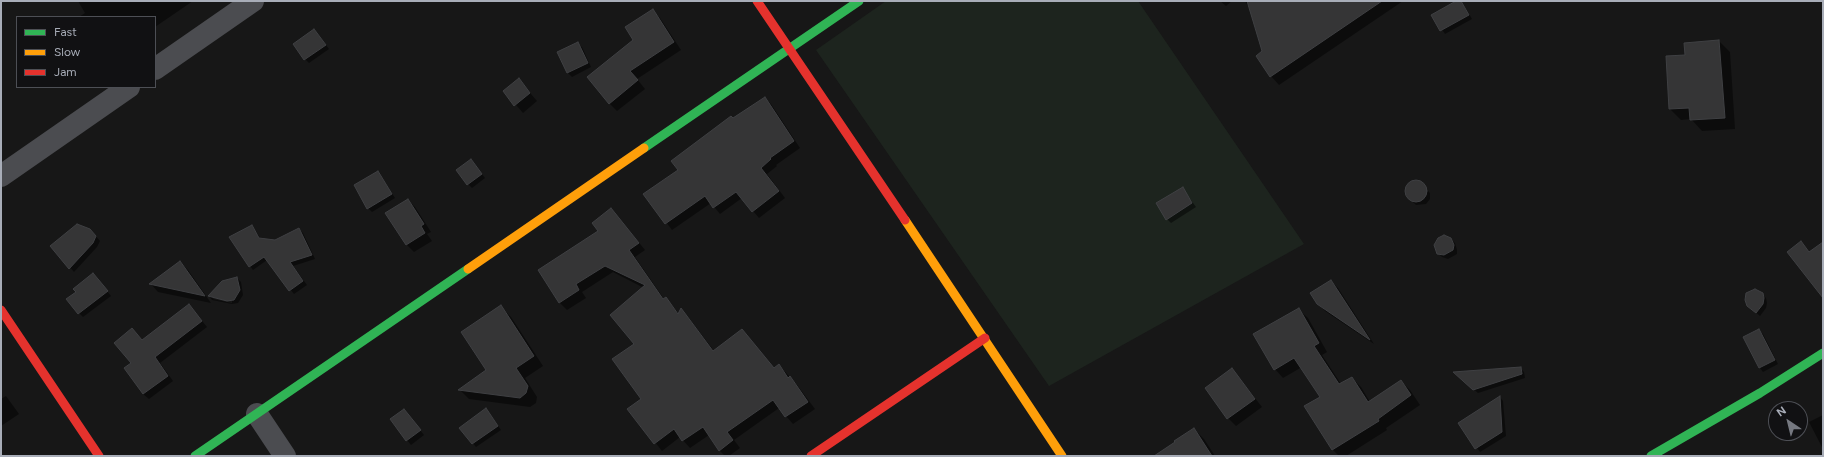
<!DOCTYPE html>
<html>
<head>
<meta charset="utf-8">
<style>
  body { margin:0 }
  #map { position:relative; width:1824px; height:457px; overflow:hidden; background:#171717; font-family:Figtree,sans-serif }
  canvas { display:block }
  .frame { position:absolute; inset:0; border:2px solid #a8adb8; pointer-events:none }
  .legend { position:absolute; left:16px; top:16px; width:140px; height:72px; box-sizing:border-box; background:#111113; border:1px solid #4d4f55; margin:0; padding:5px 7px; list-style:none; font-size:12px; color:#a8adb8 }
  .legend li { display:flex; align-items:center; gap:8px; height:20px }
  .legend b { width:20px; border:1px solid #4d4f55 }
  .north { position:absolute; left:1768px; top:401px; width:40px; height:40px; box-sizing:border-box; background:#111113; border:1px solid #4d4f55; border-radius:50%; rotate:325deg; font-size:11px; font-weight:700; line-height:16px; text-align:center; color:#a8adb8 }
  .north::after { content:''; display:block; margin:auto; width:14px; height:18px; background:#757880; clip-path:polygon(50% 0,100% 100%,50% 72%,0 100%) }
</style>
</head>
<body>
<div id="map">
<canvas width="1824" height="457"></canvas>
<div class="frame"></div>
<ul class="legend">
<li><b style="height:5px;background:#30b455"></b>Fast</li>
<li><b style="height:5px;background:#ff9f0a"></b>Slow</li>
<li><b style="height:5px;background:#e5322d"></b>Jam</li>
</ul>
<div class="north">N</div>
</div>
<script>
const context = document.querySelector('canvas').getContext('2d');
context.lineJoin = 'round';
function fill(path, color) {
  context.fillStyle = color;
  context.fill(path, 'evenodd');
}
function toPath(rows) {
  const path = new Path2D();
  for (const r of rows) {
    if (r.length === 3) {
      path.moveTo(r[0] + r[2], r[1]);
      path.arc(r[0], r[1], r[2], 0, 2 * Math.PI);
      continue;
    }
    path.moveTo(r[0], r[1]);
    for (let i = 2; i < r.length; i += 2) path.lineTo(r[i], r[i + 1]);
  }
  return path;
}
function strokePath(path, color, width, dash) {
  context.strokeStyle = color;
  context.lineWidth = width;
  context.lineCap = dash ? 'butt' : 'round';
  context.setLineDash(dash || []);
  context.stroke(path);
}
const green = toPath([
  [886,1,1138,1,1304,244,1049,386,816,50]
]);
const shadow = toPath([
  [78,1,193,1,155,27,155,17,79,17,85,13],
  [1220,1,1232,1,1226,6],
  [1245,1,1403,1,1279,85,1271,76,1250,9],
  [1459,1,1463,4,1472,19,1445,34,1433,16],
  [652,10,660,18,681,50,637,79,645,89,617,111,609,103,635,40],
  [318,34,329,49,309,63,305,59],
  [1719,41,1730,52,1735,129,1702,131,1691,119,1681,120,1670,109,1686,56],
  [578,44,582,47,591,67,572,77,568,73,558,53],
  [519,80,537,101,523,113,504,91],
  [765,98,771,104,800,148,776,165,777,166,767,174,785,198,759,218,742,198,720,214,711,203,672,230,645,194,679,170,733,119],
  [471,160,485,178,472,188,468,184],
  [378,172,395,198,372,212,368,208],
  [1419,181,1430,193,1430,199,1426,204,1416,205,1407,196,1407,186,1412,182],
  [1182,188,1196,207,1171,223,1167,219],
  [408,200,415,207,431,232,427,234,432,241,414,252,406,244],
  [618,217,645,250,635,257,664,299,666,298,679,314,681,310,688,317,715,352,774,368,779,365,797,385,815,409,793,424,779,408,734,440,740,448,729,456,725,456,719,450,709,435,690,448,680,437,662,451,629,409,642,399,635,344,644,288,613,272,582,292,586,298,567,310,560,303,539,270,600,231],
  [252,226,261,239,275,241,299,229,303,233,315,259,293,266,307,285,294,294,267,260,253,270,250,266],
  [94,234,100,241,97,247,74,272,52,246],
  [1450,239,1455,243,1457,250,1457,254,1448,259,1442,257,1438,253],
  [180,262,188,270,211,303,158,292,151,284],
  [93,274,111,296,83,317,79,313,77,292],
  [237,278,241,282,243,295,238,303,232,304,212,300,209,296,222,282],
  [214,297,232,301,232,303,213,299],
  [1331,281,1338,288,1374,344,1325,311,1318,303],
  [1762,294,1766,298,1767,303,1766,308,1760,316,1752,309],
  [189,305,207,327,160,363,173,381,149,399,143,394,133,363,137,334,143,341],
  [501,307,511,317,543,366,525,378,537,397,536,403,530,407,469,399,460,390,487,370],
  [1299,310,1308,318,1327,352,1322,355,1341,384,1352,378,1361,387,1370,402,1401,381,1410,390,1420,405,1386,428,1387,430,1346,456,1339,456,1333,450,1306,406,1321,397,1302,367,1283,378,1275,369],
  [1759,331,1763,334,1778,364,1763,372,1760,368,1744,338],
  [1520,368,1524,372,1525,378,1478,393,1459,376],
  [1232,369,1262,407,1236,426,1228,418,1206,388],
  [6,396,19,414,1,426,1,399],
  [1500,397,1503,401,1506,436,1480,452,1460,424],
  [404,410,424,435,411,445,391,420],
  [489,413,501,430,476,447,461,428],
  [1823,415,1823,449,1809,422],
  [1194,429,1204,439,1215,456,1157,456]
]);
const building = toPath([
  [1247,1,1382,1,1270,77,1256,56,1262,51,1247,1],
  [1456,1,1461,1,1469,15,1440,31,1431,15,1456,1],
  [653,9,674,42,630,71,638,80,609,104,587,77,633,40,625,27,653,9],
  [314,29,326,45,304,60,293,44,314,29],
  [1719,40,1725,118,1690,120,1689,108,1669,109,1666,56,1685,55,1684,43,1719,40],
  [578,42,588,63,567,73,557,52,578,42],
  [519,78,530,93,514,106,503,91,519,78],
  [765,97,794,141,770,158,771,159,761,168,779,191,752,212,736,192,713,208,705,196,665,224,643,194,678,170,671,161,731,116,733,118,765,97],
  [471,159,482,174,467,185,456,170,471,159],
  [378,171,392,194,367,209,354,185,378,171],
  [1416,191,11],
  [1183,187,1192,203,1166,220,1156,203,1183,187],
  [408,199,424,224,421,226,425,233,406,245,385,213,408,199],
  [611,208,639,243,629,250,663,299,666,297,678,314,681,308,713,351,742,329,774,368,779,364,788,378,790,376,808,402,785,417,773,400,727,432,733,440,719,451,703,427,682,441,674,429,654,444,627,409,641,399,612,359,634,344,610,315,645,285,605,266,576,284,579,290,559,303,538,270,598,231,592,223,611,208],
  [77,224,90,229,96,236,93,243,69,269,50,246,77,224],
  [252,225,259,238,275,240,299,228,312,255,290,262,303,281,289,291,264,257,249,267,229,237,252,225],
  [1444,235,1451,238,1454,245,1453,250,1444,255,1437,254,1434,245,1438,238,1444,235],
  [1801,241,1809,252,1823,242,1823,298,1787,252,1801,241],
  [180,261,205,296,149,284,180,261],
  [93,273,108,291,78,314,66,299,76,292,73,289,93,273],
  [237,277,240,290,234,300,227,301,208,296,222,281,237,277],
  [1331,280,1370,340,1317,304,1310,293,1331,280],
  [1755,289,1763,293,1764,298,1763,304,1756,313,1747,306,1745,300,1746,293,1755,289],
  [189,304,202,321,155,357,168,376,143,394,124,368,131,363,114,343,132,328,142,340,189,304],
  [501,305,534,356,516,368,528,386,526,393,520,398,458,390,486,370,461,332,501,305],
  [1299,308,1319,343,1314,346,1339,384,1352,377,1368,402,1401,380,1411,395,1378,419,1379,421,1332,450,1304,406,1320,397,1294,358,1274,370,1253,334,1299,308],
  [1759,329,1775,360,1759,368,1743,337,1759,329],
  [1521,367,1522,374,1473,390,1453,372,1521,367],
  [1232,368,1255,399,1227,419,1205,388,1232,368],
  [1500,396,1502,432,1475,449,1458,423,1500,396],
  [486,408,498,426,472,444,459,428,486,408],
  [404,409,421,430,406,441,390,419,404,409],
  [1194,428,1212,456,1154,456,1175,442,1174,441,1194,428]
]);
const street = toPath([
  [155,69,253,1],
  [1,176,129,87],
  [257,414,285,456]
]);
const fast = toPath([
  [644,148,859,1],
  [195,456,468,269],
  [1651,456,1760,393,1823,353]
]);
const slow = toPath([
  [905,220,1062,456],
  [468,269,644,148]
]);
const jam = toPath([
  [757,1,905,220],
  [1,310,99,456],
  [811,456,985,338]
]);
fill(green, '#1d241e');
fill(shadow, '#0007');
fill(building, '#353536');
strokePath(building, '#3f4043', 1);
strokePath(street, '#4b4c50', 22);
strokePath(fast, '#30b455', 9);
strokePath(slow, '#ff9f0a', 9);
strokePath(jam, '#e5322d', 9);
</script>
</body>
</html>
